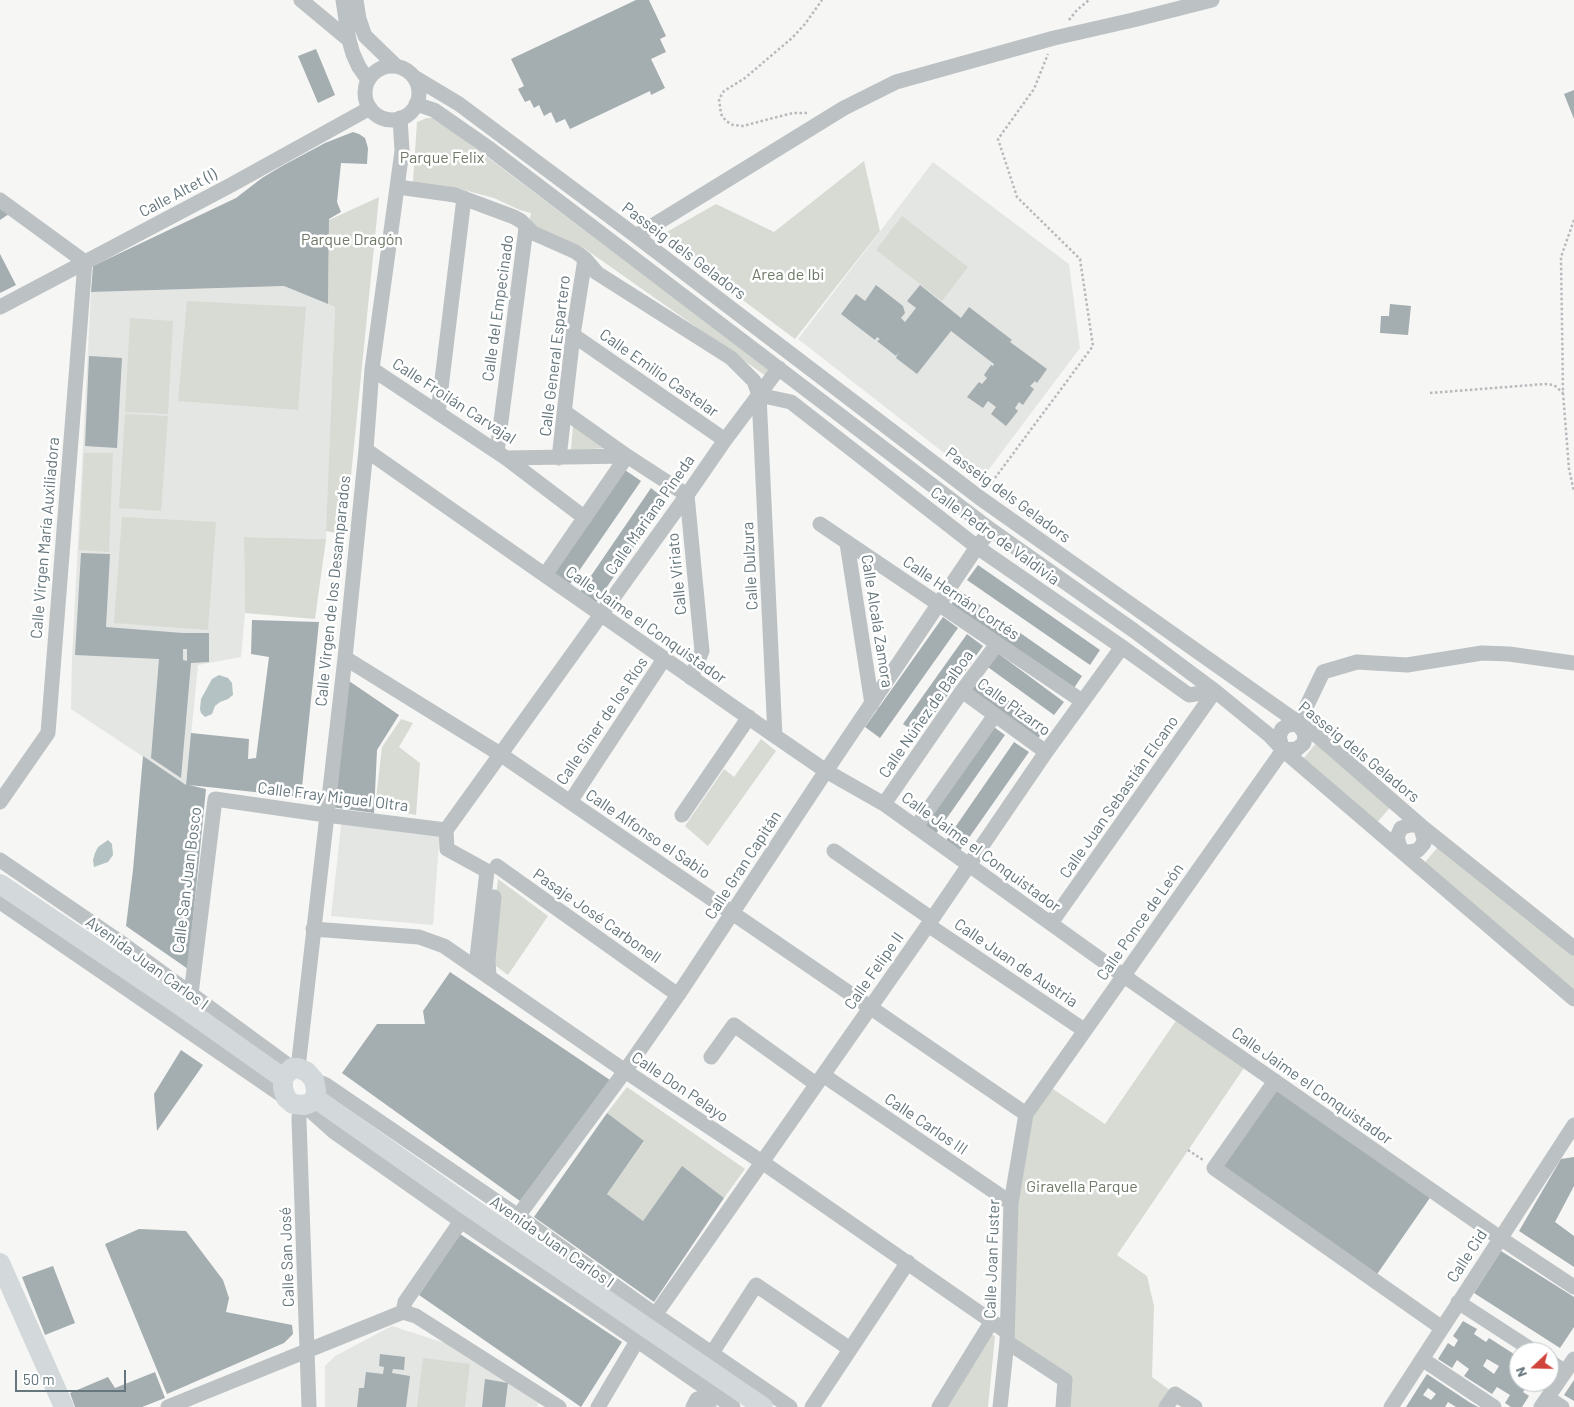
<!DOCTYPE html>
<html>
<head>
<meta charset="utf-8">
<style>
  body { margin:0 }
  #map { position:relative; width:1574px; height:1407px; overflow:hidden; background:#f6f6f4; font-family:Barlow,sans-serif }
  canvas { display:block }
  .north { position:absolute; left:1509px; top:1342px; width:50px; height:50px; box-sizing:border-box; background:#fff; border:1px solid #c1c8cb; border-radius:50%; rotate:249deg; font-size:14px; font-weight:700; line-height:20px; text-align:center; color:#65767c }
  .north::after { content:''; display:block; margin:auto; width:18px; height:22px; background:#d0433a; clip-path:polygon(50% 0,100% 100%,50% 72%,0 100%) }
  .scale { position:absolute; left:15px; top:1370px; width:111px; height:22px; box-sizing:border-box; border:2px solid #65767c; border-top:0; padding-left:6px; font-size:15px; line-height:18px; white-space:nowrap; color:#65767c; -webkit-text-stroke:4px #fff; paint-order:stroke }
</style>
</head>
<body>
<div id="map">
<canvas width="1574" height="1407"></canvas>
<div class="north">N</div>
<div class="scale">50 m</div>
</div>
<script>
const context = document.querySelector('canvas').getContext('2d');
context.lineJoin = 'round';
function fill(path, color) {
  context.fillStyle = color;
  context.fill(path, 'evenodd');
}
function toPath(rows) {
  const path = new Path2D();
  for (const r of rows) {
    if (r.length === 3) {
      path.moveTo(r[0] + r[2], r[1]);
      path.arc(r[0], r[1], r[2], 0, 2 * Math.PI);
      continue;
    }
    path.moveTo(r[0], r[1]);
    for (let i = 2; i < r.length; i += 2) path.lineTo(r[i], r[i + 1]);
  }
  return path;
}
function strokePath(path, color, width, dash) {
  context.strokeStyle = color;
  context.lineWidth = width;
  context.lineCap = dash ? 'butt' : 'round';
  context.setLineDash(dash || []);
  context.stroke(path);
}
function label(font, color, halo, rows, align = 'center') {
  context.font = font + ' Barlow,sans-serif';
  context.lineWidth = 5;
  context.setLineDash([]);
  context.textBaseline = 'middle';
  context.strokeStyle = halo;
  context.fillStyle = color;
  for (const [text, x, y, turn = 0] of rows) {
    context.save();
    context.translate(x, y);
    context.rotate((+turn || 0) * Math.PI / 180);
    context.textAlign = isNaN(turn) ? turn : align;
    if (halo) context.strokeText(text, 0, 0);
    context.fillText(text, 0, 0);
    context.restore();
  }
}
const built = toPath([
  [933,162,1069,264,1080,348,980,481,798,339],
  [284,286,335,307,326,539,244,537,245,613,241,657,198,665,186,785,71,709,72,658,91,292],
  [342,817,440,829,433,925,331,916],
  [392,1326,457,1347,539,1402,537,1407,325,1407,325,1366,335,1356]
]);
const green = toPath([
  [427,118,433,118,442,123,771,371,766,376,581,246,535,228,529,222,531,213,520,210,494,198,464,190,413,182,417,122],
  [864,161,880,231,795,339,658,237,716,204,774,232],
  [379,197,345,535,326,531,335,307,328,304,329,220],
  [902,216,968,267,942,301,876,250],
  [187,301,306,307,298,410,178,401],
  [130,318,173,321,168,414,125,412],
  [125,414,168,416,161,511,119,508],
  [573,425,609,448,571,450],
  [84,453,113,453,109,552,79,550],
  [122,517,216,522,208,630,114,623],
  [244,537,326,539,315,619,245,613],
  [401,719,413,723,399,747,420,763,416,815,375,808,382,747],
  [1320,738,1394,803,1374,826,1300,763],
  [761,739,776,751,708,846,685,826,724,769,734,777],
  [1442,842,1574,948,1574,999,1421,867],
  [498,879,548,916,508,975,488,960],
  [1180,1015,1248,1062,1117,1255,1147,1276,1154,1306,1152,1377,1175,1394,1166,1407,1063,1407,1065,1380,1007,1342,1011,1203,1026,1114,1047,1085,1105,1124],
  [627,1087,745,1169,724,1198,682,1167,643,1221,607,1194,644,1142,607,1113],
  [986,1332,995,1336,988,1407,939,1407],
  [423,1358,470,1364,465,1407,417,1407]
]);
const water = toPath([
  [219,675,228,678,232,683,233,695,228,699,220,702,215,706,212,714,205,717,201,713,200,709,201,699,212,679],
  [108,840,112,844,113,855,108,862,94,867,93,860,95,853,98,847]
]);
const building = toPath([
  [636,0,649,0,666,36,660,39,666,52,651,59,665,88,651,95,650,91,570,129,565,119,556,123,551,112,544,116,539,105,534,108,530,100,525,102,518,89,524,86,511,59],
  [316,49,335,95,318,103,298,56],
  [1574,90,1574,119,1564,94],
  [353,132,359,134,365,138,368,148,367,164,341,163,337,202,341,212,329,219,328,304,284,286,91,292,93,266,236,198,262,178,282,166,325,143],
  [0,207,9,214,0,220],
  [0,254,16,285,0,293],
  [876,285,903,306,905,313,901,318,905,322,916,308,907,301,920,285,961,318,969,307,1012,340,1010,342,1047,369,1037,383,1035,381,1030,386,1034,389,1023,405,1019,402,1015,408,1018,411,1006,426,991,414,996,407,988,401,983,408,967,397,979,382,982,384,987,378,984,375,991,365,993,366,994,364,951,331,917,374,896,358,899,352,896,356,877,341,880,339,877,337,875,340,841,314,856,294,865,301],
  [1390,304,1411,306,1408,335,1380,333,1381,316,1389,316],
  [89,356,122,358,117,448,85,446],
  [625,470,641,481,570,584,554,573],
  [651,488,666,500,596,603,580,592],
  [81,553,110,554,106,627,183,633,209,633,209,662,191,663,181,778,151,758,159,659,75,655],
  [183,649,187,649,187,661,183,660],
  [978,565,1100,650,1090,665,967,580],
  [960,591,1082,676,1072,691,950,606],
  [943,617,958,628,880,738,865,727],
  [252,620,319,622,301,797,189,785,206,789,188,969,126,926,133,870,143,756,186,785,191,733,249,739,248,759,256,758,269,657,251,654],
  [967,634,983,646,919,735,903,724],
  [995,651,1064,702,1054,715,985,665],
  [976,677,1046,728,1036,741,967,691],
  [349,681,399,715,377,750,374,813,331,807],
  [991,725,1005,735,935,835,921,825],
  [1014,742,1029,752,959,852,945,842],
  [450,972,610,1080,520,1201,342,1073,377,1024,425,1024,423,1011],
  [181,1050,203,1065,157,1131,154,1094],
  [1275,1081,1434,1192,1373,1280,1214,1168],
  [607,1113,644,1141,607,1194,643,1221,682,1166,724,1198,654,1302,534,1217],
  [1574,1157,1574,1186,1555,1222,1574,1236,1574,1267,1519,1231,1561,1159],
  [139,1229,186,1231,223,1280,229,1298,226,1312,292,1325,293,1334,284,1343,167,1394,105,1244],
  [460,1234,622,1342,581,1407,419,1295],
  [1501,1251,1574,1297,1574,1327,1560,1348,1474,1293],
  [53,1266,75,1323,45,1335,22,1277],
  [1463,1321,1477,1329,1474,1334,1486,1342,1489,1338,1517,1356,1514,1361,1519,1364,1519,1382,1538,1382,1534,1389,1528,1385,1523,1392,1529,1396,1522,1407,1511,1407,1505,1403,1510,1395,1497,1387,1492,1394,1464,1376,1469,1369,1457,1360,1452,1368,1438,1359,1448,1343,1454,1347,1458,1340,1453,1336],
  [1487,1359,1499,1366,1494,1374,1483,1366],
  [380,1354,405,1357,404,1370,393,1369,392,1373,410,1376,406,1407,357,1407,359,1388,364,1388,366,1372,383,1374,384,1367,379,1366],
  [155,1372,165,1398,142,1407,75,1407,70,1393,108,1377,115,1388],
  [1427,1374,1469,1402,1478,1407,1456,1407,1448,1402,1445,1407,1406,1407],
  [1428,1388,1436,1394,1431,1400,1423,1395],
  [485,1379,508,1383,505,1407,482,1407],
  [1574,1380,1574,1401,1564,1395]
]);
const path = toPath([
  [1069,20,1077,10,1089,0],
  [807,113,793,113,773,118,743,126,733,125,726,121,721,114,719,99,724,91,745,78,792,38,805,24,822,0],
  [1574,220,1561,257,1563,393,1569,469,1574,492],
  [1430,393,1545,384,1554,385,1563,393],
  [989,486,1093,346,1080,259,1017,197,998,139,1034,89,1048,54],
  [1188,1150,1203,1160]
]);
const minor = toPath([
  [301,0,349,40],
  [343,0,349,40,353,54,359,67,368,80],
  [356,0,359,19,365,36,396,66],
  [392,93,27],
  [414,77,459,104,636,236,980,498,1320,738,1420,825,1574,948],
  [416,104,434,110,490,149,991,530,1133,630,1215,691,1269,735,1283,750,1574,999],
  [398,187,455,195,514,217,521,221,533,233,576,252,585,259,597,273,731,358,754,381,759,395,775,736],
  [0,200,85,262,48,733,0,802],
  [636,236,844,108,896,82,1054,38,1133,20,1212,0],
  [0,307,231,185,370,108],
  [573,335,725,440],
  [372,369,506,458,627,456,687,495,702,651,691,678],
  [759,395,791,402,977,547,1122,647,1189,695,1215,691],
  [438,413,464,198],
  [366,450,775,736,826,771,884,804,1124,976,1500,1238,1574,1287],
  [497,452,526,228],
  [506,458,585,518],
  [559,458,573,335,585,259],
  [820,524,1082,701],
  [847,543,872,704],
  [545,575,627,456,565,412],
  [345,658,500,754,1026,1114],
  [962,691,1046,752],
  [1298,724,1323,672,1357,662,1407,665,1482,653,1509,654,1574,663],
  [1283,750,1297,749,1304,743,1305,734,1298,724],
  [1283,750,1279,737,1282,729,1288,725,1298,724],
  [570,802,664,659],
  [884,804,962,691,997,644],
  [682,815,749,717],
  [1410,825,1420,825,1424,839,1424,843,1418,850,1410,852,1401,851,1397,837,1401,828,1410,825],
  [916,827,995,715],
  [446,830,687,495,725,440,779,368],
  [446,830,447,849,487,871,476,966],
  [834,851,932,919],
  [0,860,123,944,292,1068],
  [497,866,678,995],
  [0,902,286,1098],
  [1051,923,1215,691],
  [928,925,1084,1030],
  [313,929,419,937,444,946,625,1071,762,1162,1007,1332],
  [489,976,488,960,494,897],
  [184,1008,191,994,215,799,326,815,446,830],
  [711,1057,734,1025,816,1084],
  [298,1068,345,658,366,450,372,369,402,151,400,118],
  [823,1075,1011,1203],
  [314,1080,326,1085,518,1216,656,1315,790,1407],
  [1275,1081,1214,1168,1442,1328],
  [300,1105,299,1120,309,1407],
  [304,1105,333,1131,461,1221,612,1323,733,1407],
  [507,1231,625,1071,678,995,826,771,977,547,991,530],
  [1458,1302,1535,1352],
  [403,1312,416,1316,559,1407],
  [403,1312,405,1302,461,1221],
  [1007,1342,1065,1380,1063,1407],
  [712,1353,756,1285,850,1349],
  [1422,1359,1494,1407],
  [1549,1361,1565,1372],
  [1548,1398,1562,1407],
  [168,1407,403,1312],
  [598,1407,637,1341,928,925,1046,752,1122,647],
  [693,1407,697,1399,709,1407],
  [812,1407,908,1262],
  [939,1407,992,1321],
  [1000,1407,1007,1342,1011,1203,1026,1114,1283,750],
  [1166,1407,1175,1394,1195,1407],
  [1391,1407,1574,1125],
  [1541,1407,1574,1359]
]);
const major = toPath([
  [0,884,184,1008,283,1078],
  [292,1068,298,1068,307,1072,314,1080,316,1090,315,1098,310,1103,304,1105,293,1104,286,1098,283,1088,283,1078,292,1068],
  [315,1098,467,1205,763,1407],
  [0,1263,64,1407]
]);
const parkNames = [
  ["Parque Felix",442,158],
  ["Parque Dragón",352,240],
  ["Area de Ibi",788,275],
  ["Giravella Parque",1082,1187]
];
const streetNames = [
  ["Calle Altet (l)",178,193,-28],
  ["Passeig dels Geladors",684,251,37],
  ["Calle del Empecinado",498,308,-82],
  ["Calle General Espartero",555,356,-83],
  ["Calle Emilio Castelar",659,373,35],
  ["Calle Froilán Carvajal",454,401,33],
  ["Passeig dels Geladors",1008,495,36],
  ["Calle Mariana Pineda",650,515,-55],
  ["Calle Pedro de Valdivia",995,536,36],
  ["Calle Virgen María Auxiliadora",45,538,-85],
  ["Calle Dulzura",750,566,-93],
  ["Calle Viriato",677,574,-96],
  ["Calle Virgen de los Desamparados",333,591,-84],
  ["Calle Hernán Cortés",961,598,34],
  ["Calle Alcalá Zamora",877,621,81],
  ["Calle Jaime el Conquistador",646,625,35],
  ["Calle Pizarro",1014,707,36],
  ["Calle Núñez de Balboa",926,714,-55],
  ["Calle Giner de los Ríos",602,721,-56],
  ["Passeig dels Geladors",1359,752,39],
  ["Calle Fray Miguel Oltra",333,797,7],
  ["Calle Juan Sebastián Elcano",1119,797,-55],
  ["Calle Alfonso el Sabio",648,834,34],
  ["Calle Jaime el Conquistador",981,852,36],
  ["Calle Gran Capitán",743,865,-57],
  ["Calle San Juan Bosco",187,880,-83],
  ["Pasaje José Carbonell",597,916,35],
  ["Calle Ponce de León",1140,922,-55],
  ["Avenida Juan Carlos I",147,963,36],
  ["Calle Juan de Austria",1016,963,34],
  ["Calle Felipe II",874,971,-55],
  ["Calle Jaime el Conquistador",1312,1086,35],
  ["Calle Don Pelayo",680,1087,34],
  ["Calle Carlos III",926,1124,34],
  ["Avenida Juan Carlos I",552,1242,35],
  ["Calle Cid",1467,1256,-57],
  ["Calle San José",287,1257,-92],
  ["Calle Joan Fuster",992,1259,-88]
];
fill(built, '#e4e6e4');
fill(green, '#d7dbd3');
fill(water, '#b5c2c4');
fill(building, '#a4adb0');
strokePath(path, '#b6babc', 2.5, [2.5, 2.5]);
strokePath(minor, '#bcc1c3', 15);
strokePath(major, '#d3d8da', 20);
label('16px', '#6e7967', '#fff', parkNames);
label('16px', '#65767c', '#fff', streetNames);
</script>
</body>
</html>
